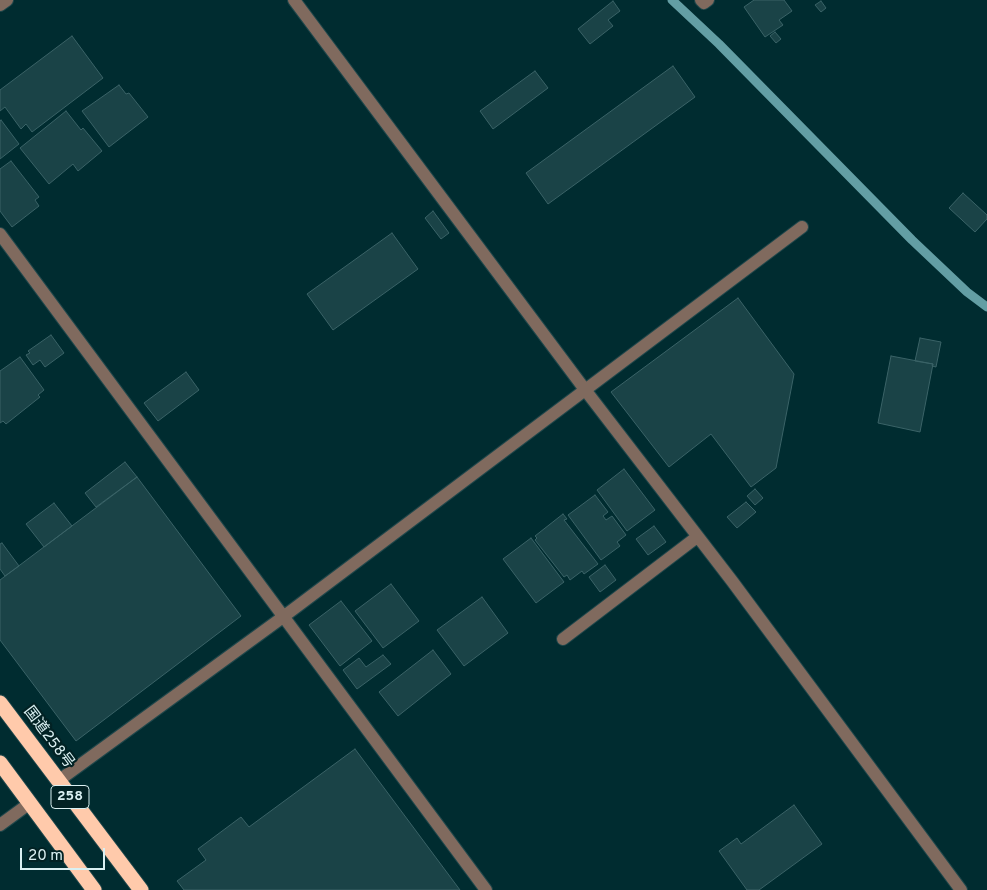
<!DOCTYPE html>
<html>
<head>
<meta charset="utf-8">
<style>
  body { margin:0 }
  #map { position:relative; width:987px; height:890px; overflow:hidden; background:#002c30; font-family:Overpass,sans-serif }
  canvas { display:block }
  .scale { position:absolute; left:20px; top:848px; width:85px; height:22px; box-sizing:border-box; border:2px solid #daf0f2; border-top:0; padding-left:6px; font-size:15px; line-height:18px; white-space:nowrap; color:#daf0f2; -webkit-text-stroke:4px #022224; paint-order:stroke }
</style>
</head>
<body>
<div id="map">
<canvas width="987" height="890"></canvas>
<div class="scale">20 m</div>
</div>
<script>
const context = document.querySelector('canvas').getContext('2d');
context.lineJoin = 'round';
function toPath(rows) {
  const path = new Path2D();
  for (const r of rows) {
    path.moveTo(r[0], r[1]);
    for (let i = 2; i < r.length; i += 2) path.lineTo(r[i], r[i + 1]);
  }
  return path;
}
function strokePath(path, color, width, dash) {
  context.strokeStyle = color;
  context.lineWidth = width;
  context.lineCap = dash ? 'butt' : 'round';
  context.setLineDash(dash || []);
  context.stroke(path);
}
function fill(path, color) {
  context.fillStyle = color;
  context.fill(path, 'evenodd');
}
function label(font, color, halo, rows, align = 'center') {
  context.font = font + ' Overpass,"Noto Sans JP",sans-serif';
  context.lineWidth = 4.5;
  context.setLineDash([]);
  context.textBaseline = 'middle';
  context.strokeStyle = halo;
  context.fillStyle = color;
  for (const [text, x, y, turn = 0] of rows) {
    context.save();
    context.translate(x, y);
    context.rotate((+turn || 0) * Math.PI / 180);
    context.textAlign = isNaN(turn) ? turn : align;
    if (halo) context.strokeText(text, 0, 0);
    context.fillText(text, 0, 0);
    context.restore();
  }
}
const stream = toPath([
  [672,0,719,44,912,240,967,292,987,307]
]);
const building = toPath([
  [754,0,784,0,792,11,779,20,783,25,765,37,744,7,754,0],
  [613,1,620,11,608,20,613,26,590,44,578,29,613,1],
  [821,1,826,8,821,12,815,5,821,1],
  [775,32,781,39,776,43,770,36,775,32],
  [72,36,103,78,32,132,26,124,21,129,5,107,0,111,0,90,72,36],
  [673,66,695,97,548,204,526,173,673,66],
  [535,71,548,88,493,129,480,111,535,71],
  [119,85,126,94,129,93,148,117,109,147,82,111,119,85],
  [66,111,81,130,83,128,102,151,78,171,73,164,49,184,20,148,66,111],
  [1,120,19,144,0,159,0,121,1,120],
  [11,161,39,197,35,200,39,206,12,227,0,211,0,169,11,161],
  [963,193,987,215,987,219,975,232,949,208,963,193],
  [433,211,449,233,441,239,425,218,433,211],
  [392,233,418,269,333,330,307,294,392,233],
  [738,298,794,374,776,468,751,487,711,434,669,467,611,392,738,298],
  [51,335,64,353,45,367,40,360,33,365,26,355,30,353,28,351,51,335],
  [920,338,941,342,936,367,932,366,933,364,915,361,920,338],
  [891,356,933,364,920,432,878,423,891,356],
  [20,357,44,390,38,395,40,397,6,424,3,421,0,423,0,371,20,357],
  [186,372,199,390,158,421,144,403,186,372],
  [125,462,137,477,96,507,85,493,125,462],
  [624,469,655,510,627,531,597,490,624,469],
  [137,477,241,616,76,741,0,640,0,580,137,477],
  [755,489,763,498,755,505,747,496,755,489],
  [595,495,608,512,603,516,606,520,612,516,626,535,617,542,620,546,601,560,568,515,595,495],
  [746,502,756,512,737,528,727,517,746,502],
  [54,503,72,526,44,547,26,524,54,503],
  [563,514,567,519,564,520,598,564,584,574,582,571,570,580,567,575,564,577,535,540,537,538,535,536,563,514],
  [654,526,666,542,648,555,636,539,654,526],
  [531,538,564,582,536,603,503,559,531,538],
  [2,543,19,566,5,576,0,569,0,544,2,543],
  [605,565,616,580,600,592,589,577,605,565],
  [391,584,419,621,383,648,355,611,391,584],
  [482,597,508,633,464,666,437,630,482,597],
  [341,601,372,641,340,666,309,625,341,601],
  [433,650,451,674,398,716,379,692,433,650],
  [383,655,391,664,357,689,343,670,359,658,366,667,383,655],
  [355,749,460,890,184,890,177,881,206,860,198,849,241,817,249,827,355,749],
  [794,805,822,844,759,890,747,890,719,851,737,838,741,844,794,805]
]);
const minor = toPath([
  [294,0,586,391,732,581,961,890],
  [701,0,704,3,708,0],
  [0,5,7,0],
  [0,234,486,890],
  [563,639,697,537],
  [58,781,283,617,802,227],
  [0,825,30,803]
]);
const highway = toPath([
  [0,703,141,890],
  [0,763,94,890]
]);
const shields = [
  [70,797,38]
];
const shieldNames = [
  ["258",70,797]
];
const streetNames = [
  ["国道258号",48,738,53]
];
strokePath(stream, '#639ea4', 9);
fill(building, '#1a4347');
strokePath(building, '#3a6367', 1);
strokePath(minor, '#1f474b', 14);
strokePath(highway, '#1f474b', 17);
strokePath(minor, '#806a5e', 12);
strokePath(highway, '#ffcaab', 15);
for (const [x, y, w] of shields) {
  const box = new Path2D();
  box.roundRect(x - w / 2, y - 11.5, w, 23, 4);
  context.fillStyle = '#022224';
  context.fill(box);
  strokePath(box, '#daf0f2', 1);
}
label('bold 14px', '#daf0f2', null, shieldNames);
label('15px', '#daf0f2', '#022224', streetNames);
</script>
</body>
</html>
